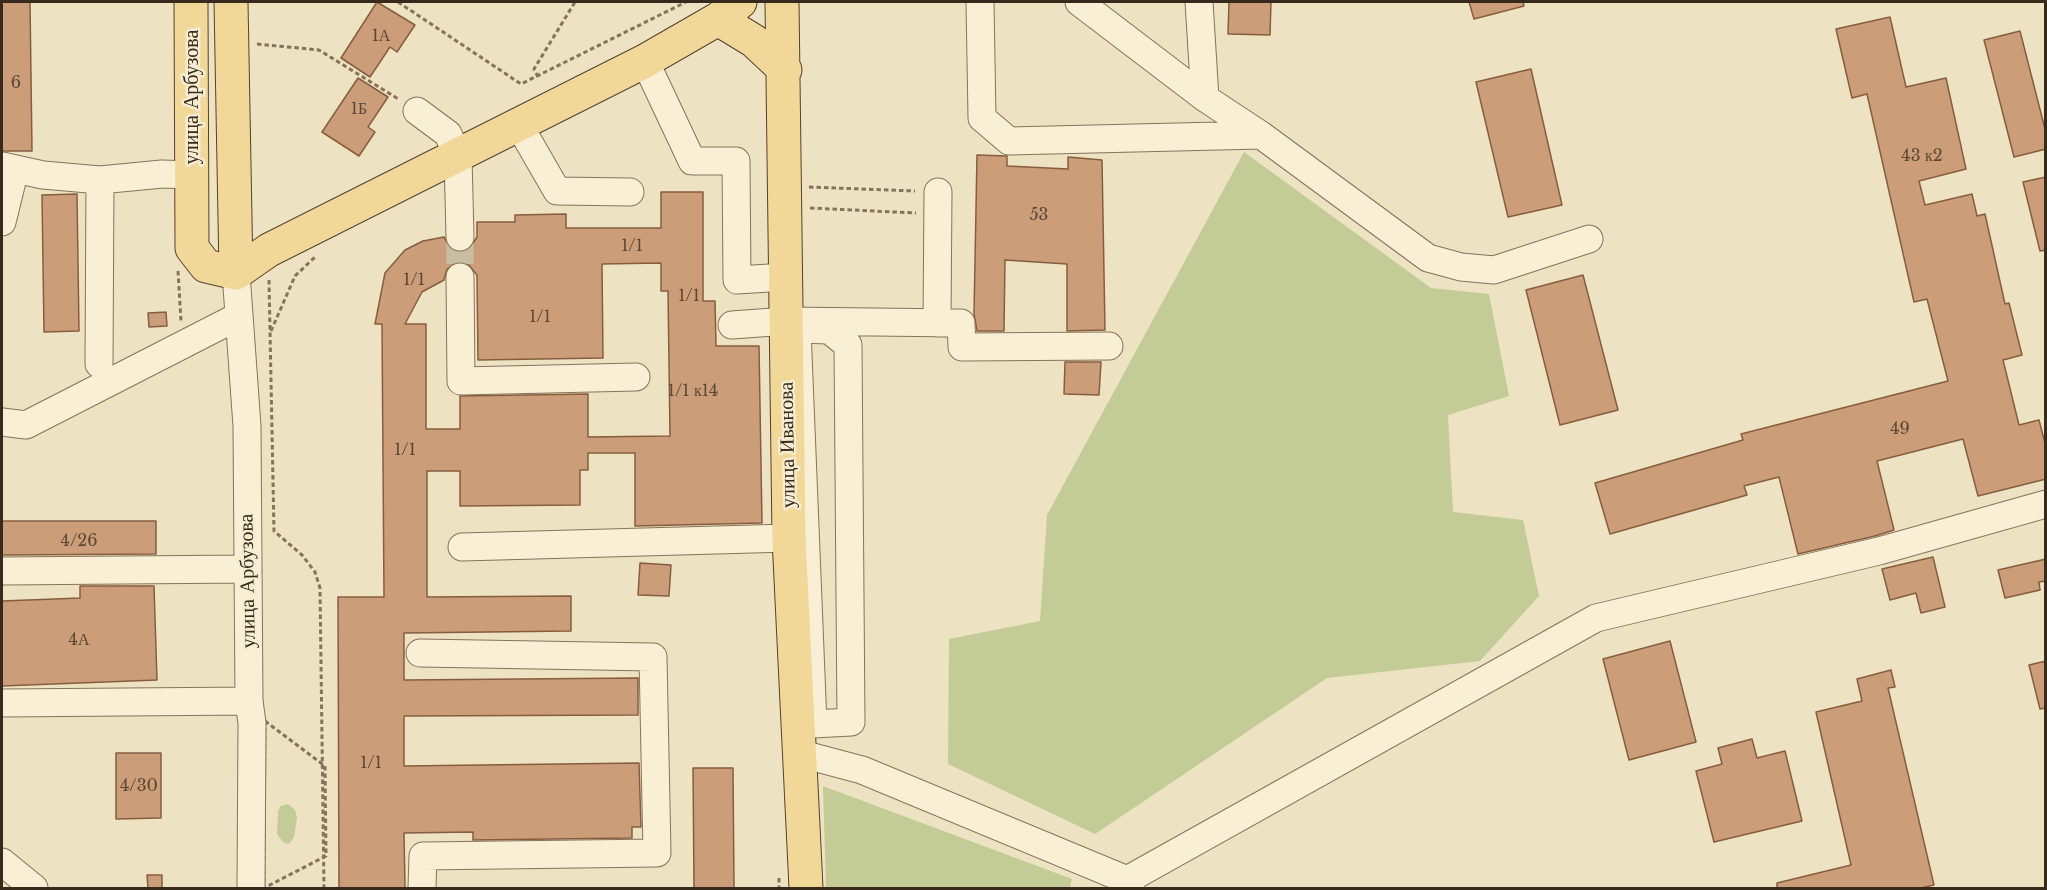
<!DOCTYPE html>
<html>
<head>
<meta charset="utf-8">
<style>
  body { margin:0 }
  #map { position:relative; width:2047px; height:890px; overflow:hidden; background:#ede2c2; font-family:"Libre Baskerville",serif }
  canvas { display:block }
  .frame { position:absolute; inset:0; border:3px solid #372a1d; pointer-events:none }
</style>
</head>
<body>
<div id="map">
<canvas width="2047" height="890"></canvas>
<div class="frame"></div>
</div>
<script>
const context = document.querySelector('canvas').getContext('2d');
context.lineJoin = 'round';
function fill(path, color) {
  context.fillStyle = color;
  context.fill(path, 'evenodd');
}
function toPath(rows) {
  const path = new Path2D();
  for (const r of rows) {
    path.moveTo(r[0], r[1]);
    for (let i = 2; i < r.length; i += 2) path.lineTo(r[i], r[i + 1]);
  }
  return path;
}
function strokePath(path, color, width, dash) {
  context.strokeStyle = color;
  context.lineWidth = width;
  context.lineCap = dash ? 'butt' : 'round';
  context.setLineDash(dash || []);
  context.stroke(path);
}
function label(font, color, halo, rows, align = 'center') {
  context.font = font + ' "Libre Baskerville",serif';
  context.lineWidth = 5;
  context.setLineDash([]);
  context.textBaseline = 'middle';
  context.strokeStyle = halo;
  context.fillStyle = color;
  for (const [text, x, y, turn = 0] of rows) {
    context.save();
    context.translate(x, y);
    context.rotate((+turn || 0) * Math.PI / 180);
    context.textAlign = isNaN(turn) ? turn : align;
    if (halo) context.strokeText(text, 0, 0);
    context.fillText(text, 0, 0);
    context.restore();
  }
}
const green = toPath([
  [1244,152,1431,288,1489,294,1509,396,1448,415,1453,512,1523,520,1539,596,1480,661,1327,678,1095,834,948,764,949,639,1040,621,1047,515],
  [823,786,1072,879,1070,888,826,888],
  [288,804,295,810,297,818,294,837,289,844,283,842,277,834,278,811,281,806]
]);
const building = toPath([
  [2,2,30,2,32,151,2,151,2,2],
  [377,2,415,25,397,52,390,47,370,77,341,58,377,2],
  [1229,2,1271,2,1270,35,1228,34,1229,2],
  [1469,2,1523,2,1524,6,1474,19,1469,2],
  [1890,17,1906,87,1946,78,1966,169,1919,181,1925,205,1972,194,1977,216,1985,214,2005,304,2009,303,2022,355,2003,360,2019,425,2039,420,2046,447,2046,479,1978,496,1963,439,1877,461,1894,530,1875,536,1798,554,1779,477,1744,486,1747,495,1610,534,1595,483,1743,440,1741,434,1948,381,1927,299,1914,302,1867,94,1852,98,1836,29,1890,17],
  [2020,31,2046,133,2046,149,2014,157,1984,40,2020,31],
  [1531,69,1562,205,1508,217,1476,82,1531,69],
  [358,78,388,97,368,127,375,132,359,156,322,132,358,78],
  [977,155,1007,156,1007,166,1068,169,1068,157,1102,160,1105,330,1067,331,1067,264,1005,260,1004,331,977,331,974,314,977,155],
  [2046,177,2046,250,2040,251,2023,182,2046,177],
  [661,192,703,192,703,301,715,301,716,346,759,346,762,523,635,526,635,453,588,453,588,470,580,470,580,505,460,506,460,471,427,471,427,597,571,596,571,631,404,633,404,680,638,678,638,715,404,716,404,766,639,763,641,827,632,827,632,838,473,840,473,832,404,833,405,888,339,888,338,597,384,597,382,324,375,324,385,273,405,250,423,241,444,237,452,250,460,253,468,251,477,237,477,222,515,222,515,215,566,214,566,228,661,228,661,192],
  [459,261,468,264,477,275,478,360,603,358,602,264,661,263,661,291,668,291,670,436,588,437,588,394,460,396,460,429,426,429,426,324,405,324,422,292,444,280,447,269,459,261],
  [77,194,79,331,44,332,42,195,77,194],
  [1583,275,1618,410,1560,425,1526,290,1583,275],
  [166,312,167,326,149,327,148,313,166,312],
  [1065,362,1101,362,1099,395,1064,394,1065,362],
  [2,521,156,521,156,554,2,555,2,521],
  [1933,557,1945,607,1921,613,1916,593,1890,600,1882,569,1933,557],
  [2046,559,2046,581,2039,582,2040,590,2005,598,1998,570,2046,559],
  [640,563,671,565,669,596,638,595,640,563],
  [80,586,154,586,157,680,2,686,2,601,80,598,80,586],
  [1670,641,1696,742,1629,760,1603,659,1670,641],
  [2046,661,2046,708,2040,709,2029,665,2046,661],
  [1891,670,1895,687,1888,688,1934,885,1921,888,1777,888,1777,883,1851,865,1816,712,1862,701,1857,679,1891,670],
  [1752,739,1757,758,1785,751,1802,821,1714,842,1696,771,1722,764,1718,748,1752,739],
  [116,753,161,753,161,818,116,819,116,753],
  [693,768,733,768,734,888,694,888,693,768],
  [147,875,162,875,162,888,148,888,147,875]
]);
const minorTunnel = toPath([
  [460,237,460,277]
]);
const path = toPath([
  [398,2,521,84,686,2],
  [257,44,319,50,400,100],
  [538,77,534,69,575,2],
  [809,187,915,191],
  [810,208,916,213],
  [178,271,181,321],
  [269,280,274,531,302,555,315,572,320,588,324,888],
  [271,331,295,276,316,256],
  [265,721,325,766,326,856,264,888,265,721],
  [779,878,779,888]
]);
const minor = toPath([
  [980,2,982,118,1009,141,1261,135],
  [1079,2,1205,98],
  [1199,2,1205,98,1261,135,1428,258,1461,267,1494,270,1589,239],
  [645,61,692,161,736,161,737,280,786,277],
  [417,111,448,134,458,157,460,237],
  [519,125,557,191,630,192],
  [2,166,43,175,100,180,162,174,192,175],
  [2,222,15,169],
  [236,273,247,426,249,701,252,723,251,888],
  [460,277,461,381,636,377],
  [937,323,938,192],
  [732,325,787,321,961,323,962,347,1109,346],
  [797,329,829,330,848,345,851,722,813,724,797,329],
  [99,364,100,180],
  [2,422,26,425,237,317],
  [462,547,789,538],
  [2,571,247,569],
  [420,653,653,657,657,853,423,856,422,888],
  [2,703,249,701],
  [798,753,862,770,1127,880,1131,888],
  [2,862,34,888],
  [1127,880,1596,618,1879,551,2046,504]
]);
const major = toPath([
  [191,2,192,248,206,266,236,273],
  [231,2,236,273],
  [782,2,789,538,806,888],
  [718,19,754,41,785,70],
  [236,273,269,250,645,61,718,19,740,2]
]);
const numberNames = [
  ["1А",381,36],
  ["6",16,83],
  ["1Б",359,109],
  ["43 к2",1922,156],
  ["53",1039,215],
  ["1/1",632,246],
  ["1/1",414,280],
  ["1/1",689,296],
  ["1/1",540,317],
  ["1/1 к14",693,391],
  ["49",1900,429],
  ["1/1",405,450],
  ["4/26",79,541],
  ["4А",79,640],
  ["1/1",371,763],
  ["4/30",139,786]
];
const streetNames = [
  ["улица Арбузова",192,97,-90],
  ["улица Иванова",788,445,-91],
  ["улица Арбузова",248,581,-91]
];
fill(green, '#c3cb96');
fill(building, '#cb9d78');
strokePath(building, '#865e3f', 1.5);
strokePath(minorTunnel, '#c9bda1', 27, [27, 14]);
strokePath(minor, '#877359', 29);
strokePath(major, '#55412e', 35);
strokePath(path, '#877359', 3, [4.5, 3]);
strokePath(minor, '#f8efd5', 27);
strokePath(major, '#f1d899', 33);
label('16px', '#5c4734', null, numberNames);
label('20px', '#372a1d', '#f5ecd1', streetNames);
</script>
</body>
</html>
